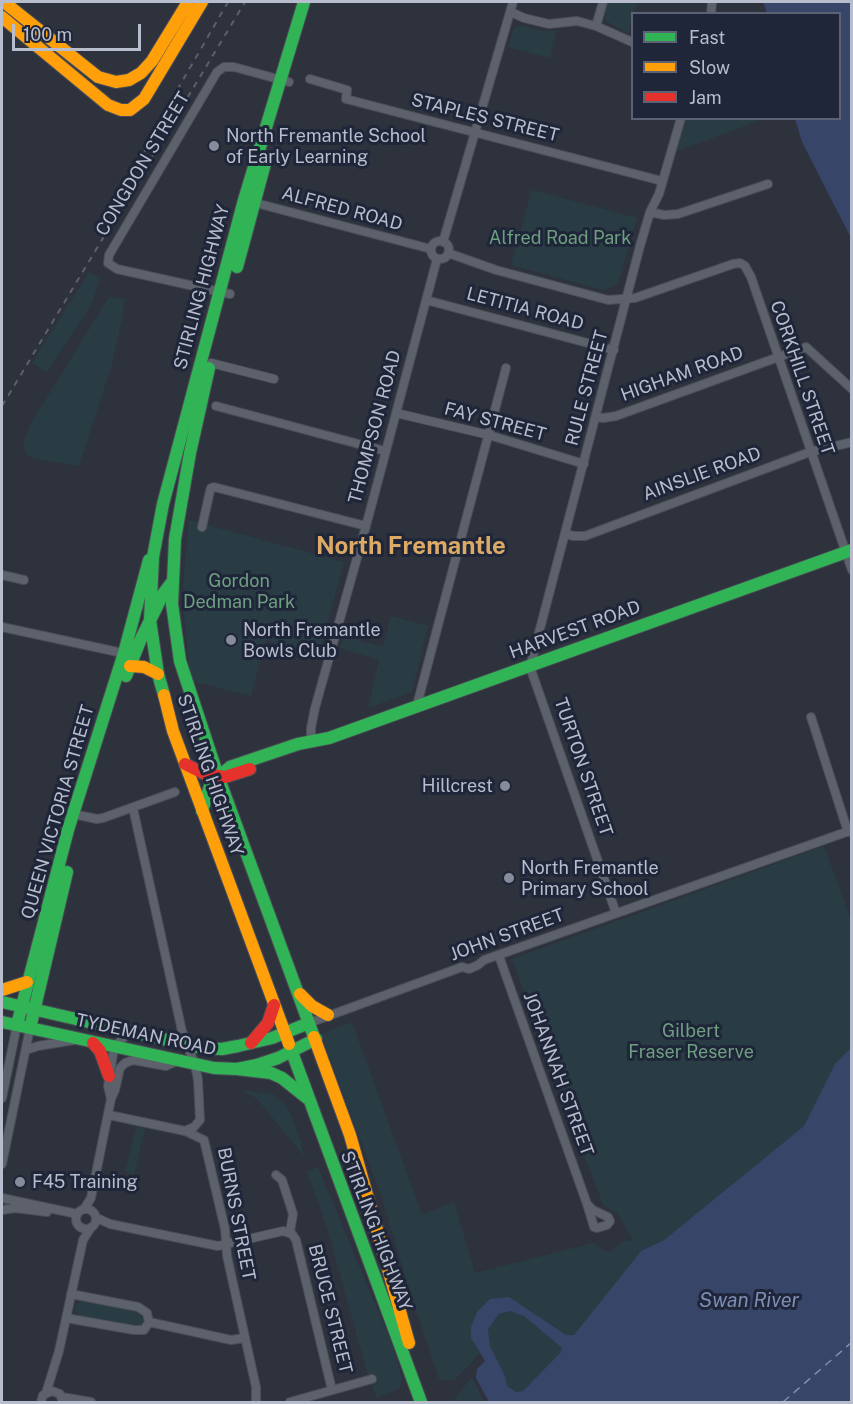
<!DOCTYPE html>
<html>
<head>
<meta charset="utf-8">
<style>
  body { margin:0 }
  #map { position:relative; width:853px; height:1404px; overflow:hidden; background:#2d323d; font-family:"Public Sans",sans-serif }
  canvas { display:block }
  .frame { position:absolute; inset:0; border:3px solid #b8bdcd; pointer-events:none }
  .legend { position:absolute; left:631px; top:12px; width:210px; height:108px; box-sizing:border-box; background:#1f2639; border:2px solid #5c6274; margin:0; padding:8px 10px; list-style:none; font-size:18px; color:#b8bdcd }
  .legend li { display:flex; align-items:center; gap:12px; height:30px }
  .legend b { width:30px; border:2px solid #5c6274 }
  .scale { position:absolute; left:12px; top:24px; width:129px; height:27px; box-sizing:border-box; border:3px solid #b8bdcd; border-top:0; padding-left:8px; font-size:18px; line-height:21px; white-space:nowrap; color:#b8bdcd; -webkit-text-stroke:4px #1f2639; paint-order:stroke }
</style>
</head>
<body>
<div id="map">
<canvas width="853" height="1404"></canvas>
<div class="frame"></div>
<ul class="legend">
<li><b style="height:8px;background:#30b455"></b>Fast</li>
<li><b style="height:8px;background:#ff9f0a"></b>Slow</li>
<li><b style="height:8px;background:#e5322d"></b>Jam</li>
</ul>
<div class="scale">100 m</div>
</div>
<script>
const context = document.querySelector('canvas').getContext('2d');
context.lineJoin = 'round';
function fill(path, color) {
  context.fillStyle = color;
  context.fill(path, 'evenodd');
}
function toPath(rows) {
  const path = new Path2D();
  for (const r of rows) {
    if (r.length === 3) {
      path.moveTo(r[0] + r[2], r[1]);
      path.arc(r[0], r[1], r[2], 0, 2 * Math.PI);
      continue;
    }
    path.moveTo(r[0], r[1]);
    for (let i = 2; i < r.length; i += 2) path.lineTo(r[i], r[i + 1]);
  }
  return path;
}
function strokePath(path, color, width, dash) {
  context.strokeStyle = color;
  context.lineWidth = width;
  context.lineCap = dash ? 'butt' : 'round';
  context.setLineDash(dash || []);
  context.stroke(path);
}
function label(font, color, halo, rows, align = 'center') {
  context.font = font + ' "Public Sans",sans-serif';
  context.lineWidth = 6;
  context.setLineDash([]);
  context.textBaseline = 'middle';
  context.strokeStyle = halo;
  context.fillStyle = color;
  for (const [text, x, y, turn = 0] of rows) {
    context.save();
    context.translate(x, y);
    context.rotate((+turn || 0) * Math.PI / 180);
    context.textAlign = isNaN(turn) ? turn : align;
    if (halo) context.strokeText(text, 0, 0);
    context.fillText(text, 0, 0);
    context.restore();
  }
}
const green = toPath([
  [608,2,638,2,634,13,632,14,629,34,606,21,604,15],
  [522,25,541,31,556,31,550,58,508,47,514,28],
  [686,119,686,118,758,119,756,122,677,151],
  [532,190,637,218,618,283,615,286,604,290,511,265],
  [89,272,100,279,95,294,91,305,47,372,32,363],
  [109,297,125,299,122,319,111,368,79,466,36,459,26,455,23,443,31,423],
  [189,520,344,562,319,655,266,640,251,696,191,681,182,597],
  [391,616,428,626,412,692,368,708,379,660,340,648,344,636,383,647],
  [824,846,851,920,851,1048,835,1064,804,1126,664,1240,641,1251,574,1336,566,1335,509,1297,471,1338,480,1353,454,1381,439,1379,408,1286,382,1198,321,1034,352,1022,422,1215,454,1202,475,1273,593,1243,609,1253,624,1241,633,1240,617,1213,603,1205,512,959],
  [239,1090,273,1094,285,1104,293,1119,305,1157,256,1098],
  [137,1125,145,1128,134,1175,125,1172],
  [318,1167,393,1347,402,1379,400,1388,377,1398,367,1372,327,1228,307,1171],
  [81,1301,129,1310,138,1314,143,1318,144,1321,139,1327,131,1327,79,1316,75,1310,77,1304],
  [510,1311,524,1316,562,1348,560,1353,523,1391,516,1392,507,1386,505,1376,490,1346,488,1329,499,1314],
  [472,1377,484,1402,452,1402]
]);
const water = toPath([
  [763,2,851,2,851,238,802,142,795,119,840,118,840,14,767,13],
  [851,1048,851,1402,489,1402,476,1378,477,1369,485,1361,471,1338,471,1327,477,1312,490,1299,509,1297,566,1335,574,1335,641,1251,664,1240,804,1126,835,1064],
  [510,1311,524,1316,562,1348,560,1353,523,1391,516,1392,507,1386,505,1376,490,1346,488,1329,499,1314]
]);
const ferry = toPath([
  [783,1402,852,1342]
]);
const street = toPath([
  [511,12,524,18,549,24,577,21,596,26,603,2],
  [711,14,712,2],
  [596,26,632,42],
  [310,79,347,90,346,99,662,181],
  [252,202,431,249],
  [650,212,664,215,678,214,768,184],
  [440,250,9],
  [443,242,513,2],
  [448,253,496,270,608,300,635,298,733,264,740,263,745,266,751,277,852,570],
  [230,294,117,269,108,263,109,255,217,72,224,67,234,67,289,82],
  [426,300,614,350],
  [211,363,274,379],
  [216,406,385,451],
  [396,413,489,435,584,464],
  [596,417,603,418,616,416,806,347,852,389],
  [202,527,210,491,211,488,214,487,366,526],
  [565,534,574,536,585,536,810,452,852,442],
  [2,575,24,580],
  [2,627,127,654],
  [417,705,506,368],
  [811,717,848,832],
  [311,743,311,728,315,708,366,526,437,259],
  [133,808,182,1031,195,1065,198,1080,200,1120,194,1127,185,1131],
  [73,814,97,819,103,818,175,792],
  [616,913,530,667,640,246,650,212,659,194,681,118],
  [499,956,587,1204,594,1227,597,1228,607,1225,610,1221,608,1217,593,1210,587,1204],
  [309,1023,462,967,469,969,478,965,484,960,852,830],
  [26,1050,38,1046,75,1040],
  [2,1098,17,1025],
  [111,1099,108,1086,114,1048,125,1036,132,1031],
  [109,1115,185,1131,204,1140,225,1229,227,1256,256,1387,256,1401],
  [2,1164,30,1028],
  [276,1175,282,1180,293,1214,290,1232],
  [2,1198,77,1214],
  [86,1219,10],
  [84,1209,91,1198,111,1099,115,1090,120,1068,125,1063,133,1060,166,1066,177,1061],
  [2,1210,15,1208,47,1212],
  [97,1218,110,1224,218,1246,283,1231,292,1234,296,1240,332,1390],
  [66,1318,134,1330,144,1330,149,1322,147,1313,138,1307,71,1294],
  [149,1322,231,1340,244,1338],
  [46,1393,59,1351,83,1240,90,1229],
  [62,1397,91,1402],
  [41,1402,43,1395,52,1391,60,1394,63,1402],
  [290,1402,372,1379]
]);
const fast = toPath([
  [237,267,266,160],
  [209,368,190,453,175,539,172,604,180,661,218,776,314,1037],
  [126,676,140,641,163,594,172,582],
  [164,695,158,674,150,620,153,557,163,504,244,200,304,2],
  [202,811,211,783,230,767,298,744,329,738,852,550],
  [2,1002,202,1048,222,1049,238,1046,272,1038,309,1023],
  [2,1022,214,1068,237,1069,257,1065,278,1058,316,1039],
  [17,1025,68,830,124,653,149,560],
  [30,1028,67,872],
  [289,1044,421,1402],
  [237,1069,271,1073,282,1078,307,1098]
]);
const slow = toPath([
  [4,2,98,77,116,82,129,80,141,73,152,61,188,2],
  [2,17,108,105,121,110,130,110,144,99,202,2],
  [130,666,144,667,158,674],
  [164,695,173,731,289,1044],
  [2,990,27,982],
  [300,994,312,1006,328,1015],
  [314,1037,350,1135,409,1343]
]);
const jam = toPath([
  [185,764,205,774,225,777,250,769],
  [93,1043,100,1051,109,1076],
  [251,1043,268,1023,274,1005]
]);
const rail = toPath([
  [138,164,180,85,228,2],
  [2,406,245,2]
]);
const markers = [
  [214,146,6,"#878c9b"],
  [231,640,6,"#878c9b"],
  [505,786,6,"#878c9b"],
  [509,878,6,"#878c9b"],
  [20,1182,6,"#878c9b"]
];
const streetNames = [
  ["STAPLES STREET",485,118,14],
  ["CONGDON STREET",143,164,-59],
  ["ALFRED ROAD",342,209,15],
  ["STIRLING HIGHWAY",202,287,-75],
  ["LETITIA ROAD",525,309,15],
  ["HIGHAM ROAD",682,374,-20],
  ["CORKHILL STREET",802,378,71],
  ["RULE STREET",587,388,-75],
  ["FAY STREET",495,422,15],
  ["THOMPSON ROAD",375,427,-75],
  ["AINSLIE ROAD",702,474,-20],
  ["HARVEST ROAD",575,630,-20],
  ["TURTON STREET",583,767,71],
  ["STIRLING HIGHWAY",210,775,71],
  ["QUEEN VICTORIA STREET",58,812,-74],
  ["JOHN STREET",507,935,-20],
  ["TYDEMAN ROAD",146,1035,12],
  ["JOHANNAH STREET",558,1074,70],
  ["BURNS STREET",236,1214,79],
  ["STIRLING HIGHWAY",376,1231,69],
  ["BRUCE STREET",330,1309,76]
];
const poiNames = [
  ["North Fremantle School",226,136],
  ["of Early Learning",226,157],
  ["North Fremantle",243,630],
  ["Bowls Club",243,651],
  ["Hillcrest",493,786,"right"],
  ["North Fremantle",521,868],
  ["Primary School",521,889],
  ["F45 Training",32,1182]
];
const parkNames = [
  ["Alfred Road Park",560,238],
  ["Gordon",239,581],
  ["Dedman Park",239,602],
  ["Gilbert",691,1031],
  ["Fraser Reserve",691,1052]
];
const waterNames = [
  ["Swan River",749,1301]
];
const districtNames = [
  ["North Fremantle",411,547]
];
fill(green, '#293c44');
fill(water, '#374568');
strokePath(ferry, '#7d8eb5', 1.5, [8, 6]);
strokePath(street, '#4a4d56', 10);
strokePath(fast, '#4a4d56', 14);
strokePath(slow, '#4a4d56', 14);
strokePath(jam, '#4a4d56', 14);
strokePath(street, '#5d616b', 8);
strokePath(fast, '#30b455', 12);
strokePath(slow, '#ff9f0a', 12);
strokePath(jam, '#e5322d', 12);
strokePath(rail, '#5c6068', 2, [6, 6]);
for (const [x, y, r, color] of markers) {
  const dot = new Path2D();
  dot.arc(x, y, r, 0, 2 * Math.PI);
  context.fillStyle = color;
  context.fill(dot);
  strokePath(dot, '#1f2639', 2);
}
label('18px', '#b8bdcd', '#1f2639', streetNames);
label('18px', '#b8bdcd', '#1f2639', poiNames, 'left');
label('18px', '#6e9f80', '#1f2639', parkNames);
label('italic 20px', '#7d8eb5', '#1f2639', waterNames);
label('bold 24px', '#dcaa64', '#1f2639', districtNames);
</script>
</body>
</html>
